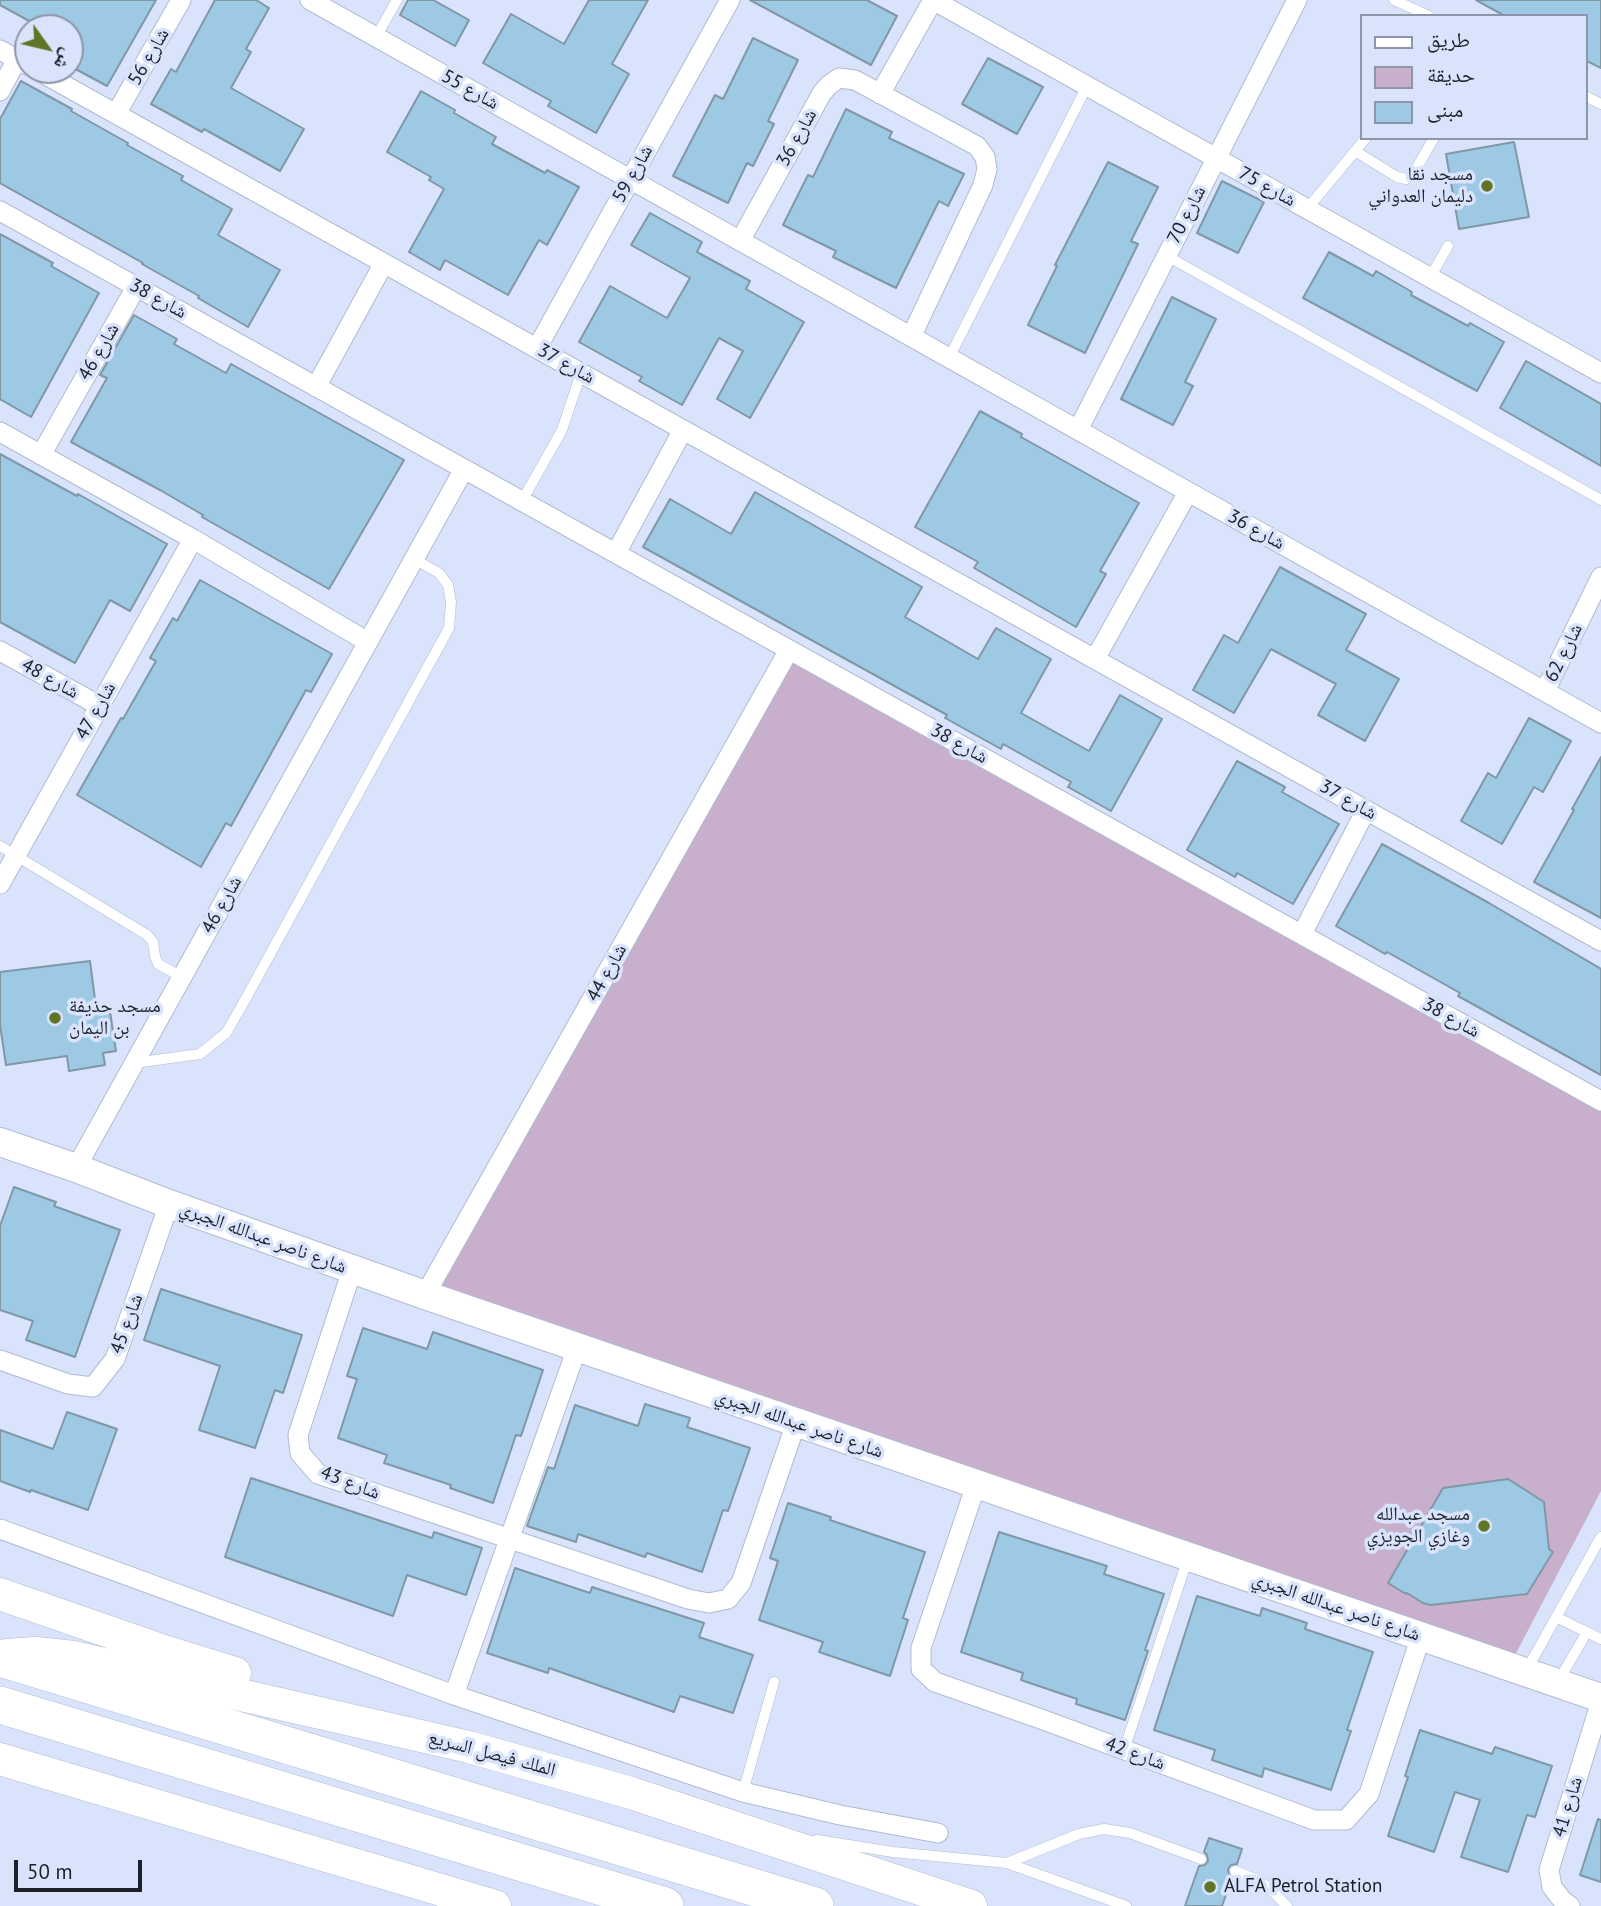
<!DOCTYPE html>
<html>
<head>
<meta charset="utf-8">
<style>
  body { margin:0 }
  #map { position:relative; width:1601px; height:1906px; overflow:hidden; background:#d9e4fc; font-family:"PT Sans","Noto Naskh Arabic",sans-serif }
  canvas { display:block }
  .legend { position:absolute; left:1360px; top:14px; width:228px; height:126px; box-sizing:border-box; background:#d9e4fc; border:2px solid #8d96a8; margin:0; padding:9px 12px; list-style:none; font-size:21px; color:#1c2029 }
  .legend li { display:flex; align-items:center; gap:14px; height:35px }
  .legend b { width:35px; border:2px solid #8d96a8 }
  .north { position:absolute; left:14px; top:14px; width:70px; height:70px; box-sizing:border-box; background:#d9e4fc; border:2px solid #8d96a8; border-radius:50%; rotate:124deg; font-size:19px; font-weight:700; line-height:28px; text-align:center; color:#1c2029 }
  .north::after { content:''; display:block; margin:auto; width:24px; height:32px; background:#607525; clip-path:polygon(50% 0,100% 100%,50% 72%,0 100%) }
  .scale { position:absolute; left:14px; top:1860px; width:128px; height:32px; box-sizing:border-box; border:4px solid #1c2029; border-top:0; padding-left:9px; font-size:21px; line-height:24px; white-space:nowrap; color:#1c2029; -webkit-text-stroke:5px #d9e4fc; paint-order:stroke }
</style>
</head>
<body>
<div id="map">
<canvas width="1601" height="1906"></canvas>
<ul class="legend">
<li><b style="height:9px;background:#fff"></b>طريق</li>
<li><b style="height:19px;background:#c8afcc"></b>حديقة</li>
<li><b style="height:19px;background:#9ec9e5"></b>مبنى</li>
</ul>
<div class="north">ش</div>
<div class="scale">50 m</div>
</div>
<script>
const context = document.querySelector('canvas').getContext('2d');
context.lineJoin = 'round';
function fill(path, color) {
  context.fillStyle = color;
  context.fill(path, 'evenodd');
}
function toPath(rows) {
  const path = new Path2D();
  for (const r of rows) {
    path.moveTo(r[0], r[1]);
    for (let i = 2; i < r.length; i += 2) path.lineTo(r[i], r[i + 1]);
  }
  return path;
}
function strokePath(path, color, width, dash) {
  context.strokeStyle = color;
  context.lineWidth = width;
  context.lineCap = dash ? 'butt' : 'round';
  context.setLineDash(dash || []);
  context.stroke(path);
}
function label(font, color, halo, rows, align = 'center') {
  context.font = font + ' "PT Sans","Noto Naskh Arabic",sans-serif';
  context.lineWidth = 7;
  context.setLineDash([]);
  context.textBaseline = 'middle';
  context.strokeStyle = halo;
  context.fillStyle = color;
  for (const [text, x, y, turn = 0] of rows) {
    context.save();
    context.translate(x, y);
    context.rotate((+turn || 0) * Math.PI / 180);
    context.textAlign = isNaN(turn) ? turn : align;
    if (halo) context.strokeText(text, 0, 0);
    context.fillText(text, 0, 0);
    context.restore();
  }
}
const green = toPath([
  [789,650,1601,1101,1601,1491,1513,1659,425,1296]
]);
const building = toPath([
  [0,0,156,0,107,86,70,66,70,28,42,28,0,5,0,0],
  [215,0,256,0,269,8,246,49,251,52,231,88,304,129,280,171,204,129,202,132,151,104,171,69,176,72,215,0],
  [408,0,433,0,469,20,455,46,400,15,408,0],
  [589,0,648,0,612,64,629,74,596,133,548,106,551,101,483,63,511,14,564,44,589,0],
  [750,0,867,0,897,16,871,65,750,0],
  [1476,0,1601,0,1601,68,1585,60,1585,16,1505,16,1476,0],
  [753,38,798,60,768,121,774,124,753,166,747,163,728,203,673,176,715,95,723,99,753,38],
  [988,58,1043,87,1017,134,962,104,988,58],
  [21,81,72,109,71,111,128,143,127,145,183,176,181,180,232,209,218,235,280,270,248,327,198,298,199,296,142,264,143,263,0,183,0,119,21,81],
  [421,91,455,110,454,113,496,137,492,144,545,173,547,170,579,187,547,245,539,240,508,295,445,260,440,270,409,252,444,189,429,180,431,177,387,152,421,91],
  [846,109,892,132,889,138,964,174,948,206,939,201,896,288,833,257,836,251,783,225,808,175,813,177,846,109],
  [1514,142,1529,217,1459,229,1446,154,1514,142],
  [1108,162,1158,187,1131,241,1138,244,1085,353,1028,325,1057,266,1055,265,1108,162],
  [1222,181,1264,202,1238,253,1197,233,1222,181],
  [650,213,702,242,697,252,750,281,746,289,804,322,750,418,717,399,743,351,719,338,682,405,639,381,642,377,579,342,610,286,667,318,690,278,631,245,650,213],
  [0,234,53,263,51,266,99,293,31,417,0,399,0,234],
  [1329,252,1373,276,1376,271,1412,292,1411,295,1468,326,1470,323,1504,342,1477,391,1303,298,1329,252],
  [1172,297,1216,319,1185,382,1193,386,1173,425,1121,399,1172,297],
  [134,315,177,339,174,344,226,373,231,364,404,460,329,589,202,517,203,515,160,490,71,442,107,378,100,375,134,315],
  [1526,361,1601,404,1601,466,1500,408,1526,361],
  [980,411,1022,434,1021,437,1139,503,1100,571,1106,574,1076,627,974,568,978,562,915,527,980,411],
  [0,454,77,496,78,494,167,544,130,611,110,600,75,663,0,622,0,454],
  [755,492,922,587,905,617,978,659,996,628,1051,659,1021,713,1089,751,1120,695,1162,719,1111,811,1068,787,1071,782,1003,744,1001,749,945,718,947,715,643,547,670,499,731,534,755,492],
  [1280,567,1366,614,1346,650,1399,679,1365,741,1318,715,1336,684,1271,649,1234,713,1193,690,1224,635,1238,643,1280,567],
  [200,580,332,654,311,692,306,690,231,826,226,823,201,867,77,795,121,718,123,719,156,661,150,658,173,618,177,621,200,580],
  [1529,718,1571,741,1543,792,1534,787,1502,844,1461,821,1488,773,1496,778,1529,718],
  [1601,757,1601,918,1534,882,1574,810,1572,809,1601,757],
  [1237,761,1285,787,1282,792,1339,824,1293,904,1237,873,1235,877,1187,850,1237,761],
  [1382,844,1489,903,1601,969,1601,1075,1458,996,1460,993,1387,952,1385,954,1336,926,1382,844],
  [90,961,96,1007,109,1005,116,1051,103,1053,105,1065,69,1071,67,1056,6,1065,0,1025,0,972,90,961],
  [14,1187,56,1202,54,1206,120,1230,75,1357,26,1340,33,1321,0,1310,0,1226,14,1187],
  [161,1289,302,1335,283,1393,275,1390,255,1448,199,1430,220,1366,144,1340,161,1289],
  [363,1328,427,1349,433,1332,543,1370,521,1436,516,1435,493,1503,450,1488,451,1485,384,1463,387,1455,338,1438,357,1379,347,1376,363,1328],
  [645,1404,690,1418,687,1427,750,1448,728,1511,723,1510,702,1572,647,1553,645,1557,578,1534,576,1542,527,1526,548,1467,554,1469,575,1405,638,1426,645,1404],
  [67,1412,117,1429,88,1510,31,1490,30,1492,0,1481,0,1430,53,1449,67,1412],
  [251,1478,432,1538,434,1532,482,1548,466,1595,407,1575,393,1616,225,1557,251,1478],
  [1508,1479,1544,1502,1549,1549,1553,1552,1527,1594,1431,1605,1423,1603,1407,1593,1406,1594,1388,1583,1443,1488,1508,1479],
  [788,1503,831,1517,830,1520,925,1552,903,1618,908,1620,890,1676,819,1652,823,1642,759,1620,778,1561,770,1558,788,1503],
  [999,1532,1107,1566,1104,1574,1164,1594,1145,1650,1148,1651,1125,1720,1076,1704,1077,1699,1021,1680,1023,1673,961,1652,999,1532],
  [515,1568,590,1593,592,1587,704,1623,699,1637,753,1655,733,1713,680,1696,674,1712,549,1668,548,1673,487,1653,515,1568],
  [1197,1596,1260,1616,1262,1608,1307,1623,1305,1629,1373,1652,1347,1730,1351,1731,1331,1790,1264,1768,1262,1777,1212,1760,1215,1750,1154,1730,1197,1596],
  [1420,1730,1492,1754,1495,1747,1552,1766,1535,1817,1527,1815,1508,1872,1461,1857,1480,1800,1455,1792,1434,1852,1388,1836,1408,1777,1405,1776,1420,1730],
  [1598,1819,1601,1820,1601,1882,1580,1875,1598,1819],
  [1209,1838,1242,1849,1237,1864,1231,1865,1228,1869,1229,1875,1232,1878,1222,1906,1185,1906,1199,1866,1205,1865,1208,1861,1207,1855,1204,1852,1209,1838]
]);
const lane = toPath([
  [1394,0,1429,16],
  [376,37,397,0],
  [1585,96,1601,104],
  [1355,151,1397,177,1406,179,1412,176,1434,138],
  [1307,209,1366,138],
  [1167,256,1601,500],
  [1430,278,1448,246],
  [949,358,1087,86],
  [522,501,562,430,581,373],
  [0,846,147,935,153,942,155,956,158,964,182,977],
  [134,1063,200,1054,226,1033,240,1009,449,628,451,602,448,585,439,573,414,559],
  [1556,1617,1601,1639],
  [1526,1671,1601,1537],
  [1559,1680,1587,1632],
  [1124,1750,1188,1558],
  [743,1792,774,1682],
  [817,1840,893,1852,1007,1863,1126,1906],
  [1007,1863,1079,1834,1104,1829,1130,1833,1201,1859],
  [1235,1871,1258,1880,1268,1887,1287,1906]
]);
const street = toPath([
  [310,0,1601,723],
  [933,0,1601,373],
  [0,50,27,65],
  [37,70,1601,941],
  [0,91,17,59],
  [880,94,933,0],
  [116,114,181,0],
  [0,211,1601,1101],
  [740,241,822,93,829,85,839,78,855,80,977,146,985,157,987,169,983,185,911,337],
  [537,348,730,0],
  [316,387,384,263],
  [1078,430,1297,0],
  [0,432,193,539,368,642],
  [41,455,136,287],
  [616,553,683,430],
  [0,651,100,706],
  [1095,659,1188,492],
  [1545,691,1601,577],
  [0,884,193,539],
  [1302,934,1366,810],
  [76,1168,464,469],
  [352,1270,298,1435,300,1453,318,1474,688,1599,709,1603,728,1599,741,1583,796,1423],
  [425,1295,789,650],
  [0,1360,68,1384,93,1387,115,1359,169,1204],
  [976,1485,921,1648,921,1669,935,1682,1041,1719,1314,1820,1346,1820,1369,1794,1421,1636],
  [0,1529,454,1695,743,1792,840,1815,938,1833],
  [454,1695,577,1348],
  [1570,1906,1563,1901,1552,1887,1549,1870,1601,1701]
]);
const secondary = toPath([
  [0,1142,76,1168,169,1204,425,1295,1601,1698]
]);
const primary = toPath([
  [0,1594,167,1652,235,1673],
  [7,1655,36,1653,74,1657,469,1747,631,1793,971,1906],
  [0,1759,495,1906]
]);
const highway = toPath([
  [0,1658,815,1906],
  [0,1705,665,1906]
]);
const markers = [
  [1487,186,7,"#607525"],
  [55,1018,7,"#607525"],
  [1484,1526,7,"#607525"],
  [1210,1887,7,"#607525"]
];
const streetNames = [
  ["شارع 56",149,57,-60],
  ["شارع 55",470,90,29],
  ["شارع 36",797,138,-61],
  ["شارع 59",633,174,-61],
  ["شارع 75",1267,187,29],
  ["شارع 70",1187,215,-63],
  ["شارع 38",158,299,29],
  ["شارع 46",99,352,-60],
  ["شارع 37",566,364,29],
  ["شارع 36",1256,530,29],
  ["شارع 62",1564,653,-64],
  ["شارع 48",50,679,29],
  ["شارع 47",96,711,-61],
  ["شارع 38",959,744,29],
  ["شارع 37",1348,800,29],
  ["شارع 46",222,905,-61],
  ["شارع 44",607,973,-61],
  ["شارع 38",1451,1018,29],
  ["شارع ناصر عبدالله الجبري",263,1238,20],
  ["شارع 45",127,1324,-70],
  ["شارع ناصر عبدالله الجبري",799,1424,19],
  ["شارع 43",350,1483,21],
  ["شارع ناصر عبدالله الجبري",1336,1607,19],
  ["الملك فيصل السريع",492,1754,15],
  ["شارع 42",1135,1754,20],
  ["شارع 41",1568,1807,-73]
];
const poiNames = [
  ["مسجد نقا",1473,175],
  ["دليمان العدواني",1473,197],
  ["مسجد حذيفة",69,1007,"left"],
  ["بن اليمان",69,1029,"left"],
  ["مسجد عبدالله",1470,1515],
  ["وغازي الجويزي",1470,1537],
  ["ALFA Petrol Station",1224,1887,"left"]
];
fill(green, '#c8afcc');
fill(building, '#9ec9e5');
strokePath(building, '#8098a6', 2);
strokePath(lane, '#b0bbd1', 11);
strokePath(street, '#b0bbd1', 21);
strokePath(secondary, '#b0bbd1', 30);
strokePath(primary, '#b0bbd1', 33);
strokePath(highway, '#b0bbd1', 38);
strokePath(lane, '#fff', 10);
strokePath(street, '#fff', 19);
strokePath(secondary, '#fff', 28);
strokePath(primary, '#fff', 32);
strokePath(highway, '#fff', 37);
for (const [x, y, r, color] of markers) {
  const dot = new Path2D();
  dot.arc(x, y, r, 0, 2 * Math.PI);
  context.fillStyle = color;
  context.fill(dot);
  strokePath(dot, '#d9e4fc', 2.5);
}
label('19px', '#1c2029', '#d9e4fc', streetNames);
label('19px', '#1c2029', '#d9e4fc', poiNames, 'right');
</script>
</body>
</html>
